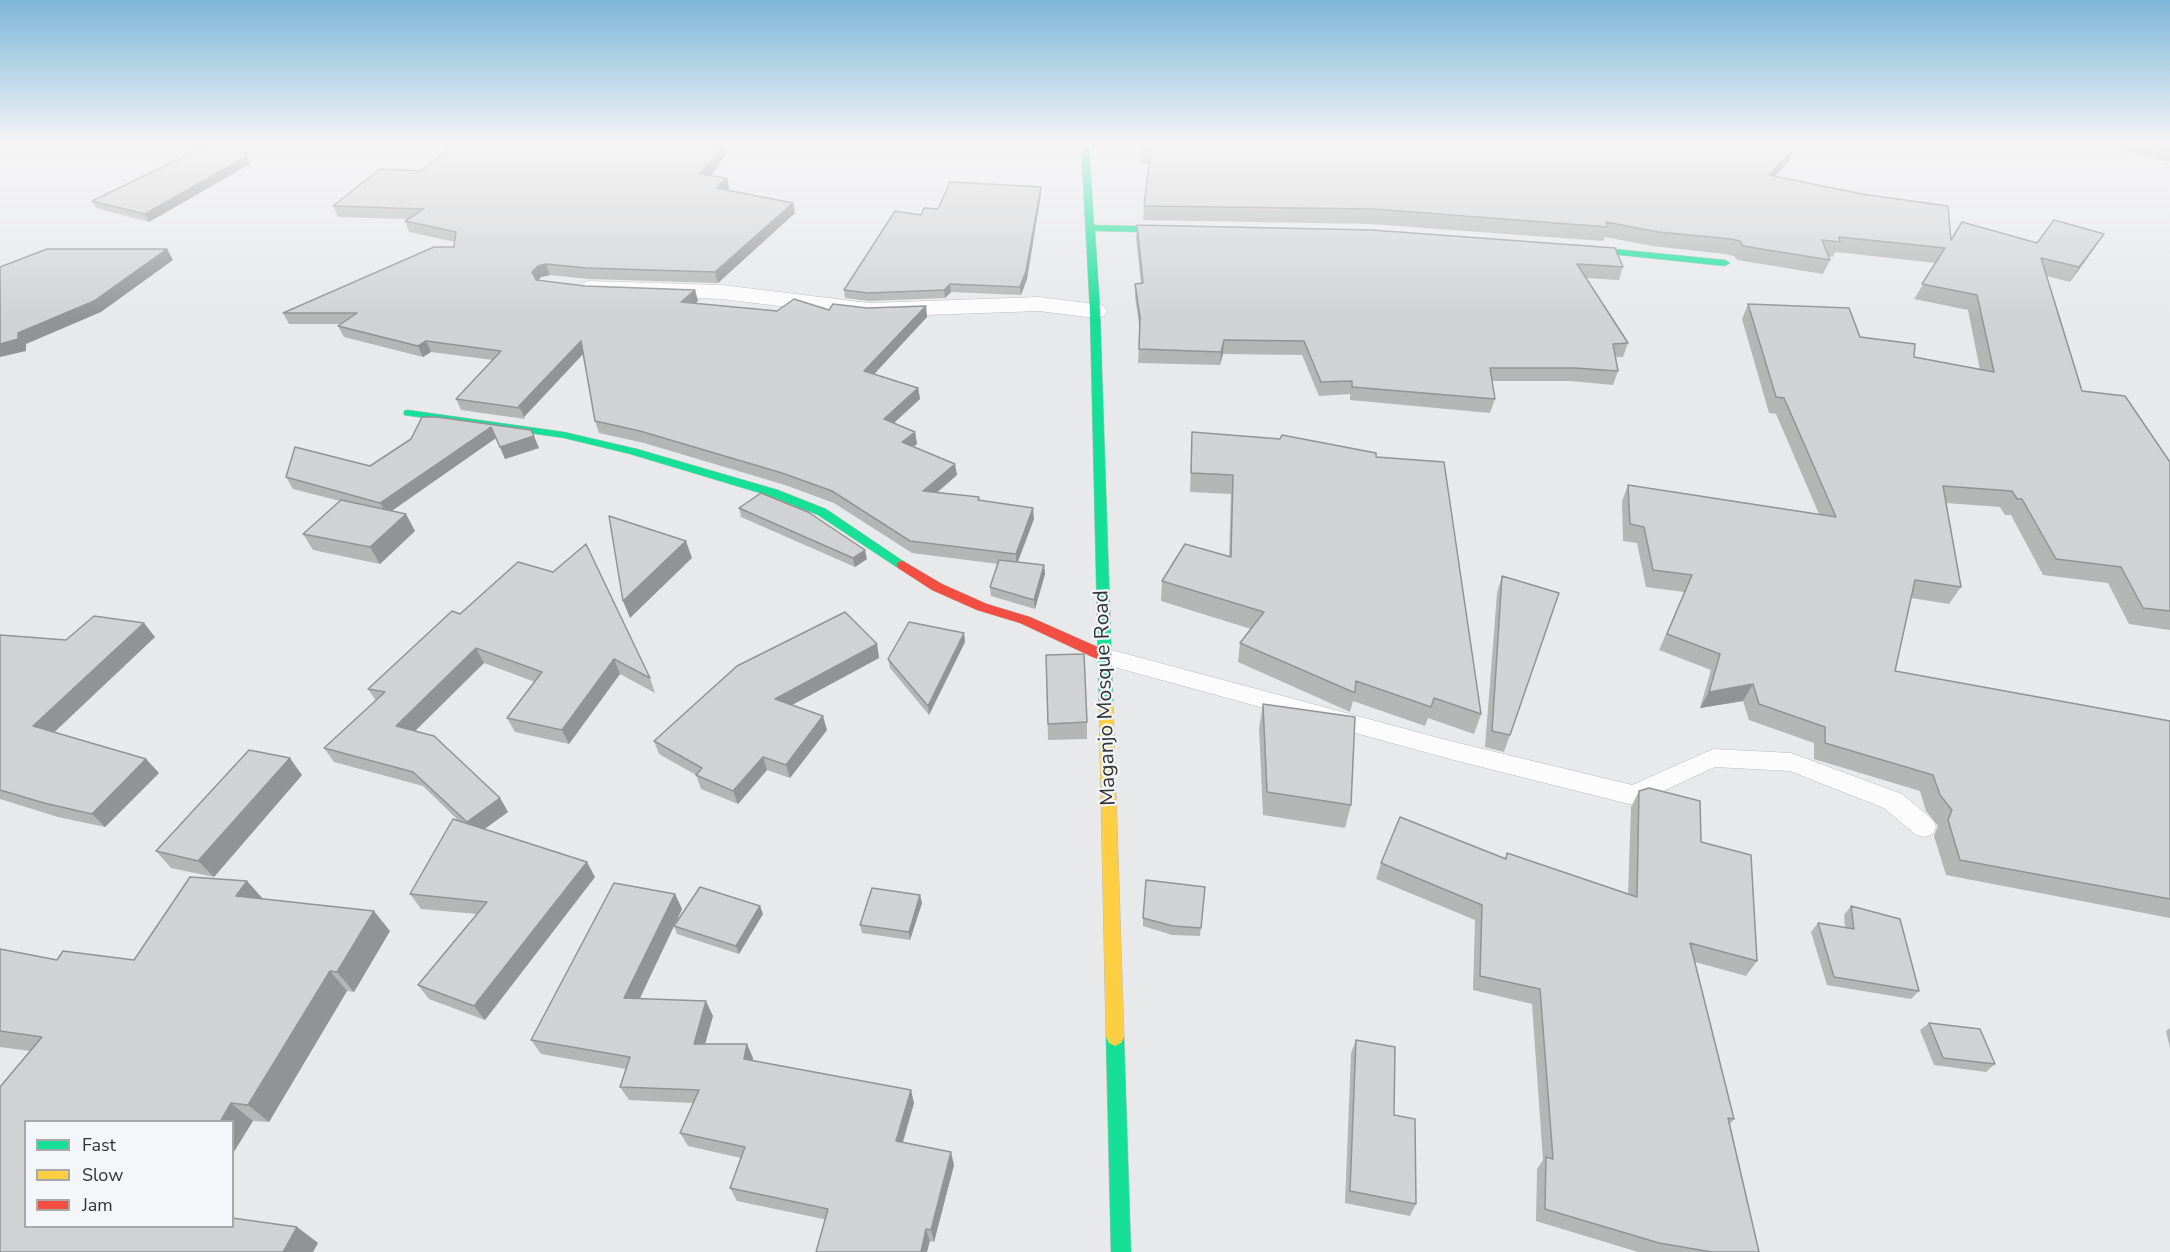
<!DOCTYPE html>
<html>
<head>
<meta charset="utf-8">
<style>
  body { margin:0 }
  #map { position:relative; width:2170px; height:1252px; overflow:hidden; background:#e8e9eb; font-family:"Nunito Sans",sans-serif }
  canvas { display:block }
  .legend { position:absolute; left:24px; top:1120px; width:210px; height:108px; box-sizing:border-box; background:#f4f6f9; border:2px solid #a6a8aa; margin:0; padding:8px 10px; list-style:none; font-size:18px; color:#323334 }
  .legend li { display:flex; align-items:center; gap:12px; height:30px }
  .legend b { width:30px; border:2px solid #a6a8aa }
</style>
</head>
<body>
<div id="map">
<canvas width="2170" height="1252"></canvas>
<ul class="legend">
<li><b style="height:8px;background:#16e098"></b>Fast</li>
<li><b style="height:8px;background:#ffcf43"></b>Slow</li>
<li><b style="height:8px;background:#f24e42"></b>Jam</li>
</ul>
</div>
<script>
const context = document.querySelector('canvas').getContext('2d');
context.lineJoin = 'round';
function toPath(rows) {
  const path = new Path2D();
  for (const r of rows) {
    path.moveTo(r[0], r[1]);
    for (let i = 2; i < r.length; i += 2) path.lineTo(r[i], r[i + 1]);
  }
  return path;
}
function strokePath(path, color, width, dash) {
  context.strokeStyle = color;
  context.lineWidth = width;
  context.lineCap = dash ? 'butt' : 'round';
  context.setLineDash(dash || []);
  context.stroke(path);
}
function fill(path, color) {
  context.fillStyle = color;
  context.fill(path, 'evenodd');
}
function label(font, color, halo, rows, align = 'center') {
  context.font = font + ' "Nunito Sans",sans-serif';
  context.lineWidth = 4.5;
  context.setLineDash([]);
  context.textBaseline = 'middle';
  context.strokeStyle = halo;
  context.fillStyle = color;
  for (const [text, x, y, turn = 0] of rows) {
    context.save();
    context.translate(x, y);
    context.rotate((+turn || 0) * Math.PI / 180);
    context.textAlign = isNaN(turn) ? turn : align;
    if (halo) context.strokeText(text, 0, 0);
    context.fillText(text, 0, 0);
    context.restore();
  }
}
const lane = toPath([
  [1104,648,1454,742,1632,785,1713,749,1791,753,1902,794,1933,820,1936,827,1933,834,1924,837,1915,834,1884,808,1790,771,1715,767,1633,805,1454,760,1096,662,1093,656,1096,650,1104,648]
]);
const street = toPath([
  [590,281,722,285,869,303,1039,297,1095,304,1104,306,1107,311,1104,316,1095,318,1039,311,869,317,722,299,582,293,578,288,582,283,590,281]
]);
const fast = toPath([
  [1081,144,1089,144,1094,225,1181,227,1185,230,1181,233,1095,231,1100,311,1113,703,1111,707,1106,708,1101,707,1099,703,1090,311,1081,144],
  [1574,245,1725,260,1730,263,1725,266,1571,250,1569,248,1574,245],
  [408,410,564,432,637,449,778,490,826,509,909,565,903,569,898,568,818,515,770,496,630,454,564,438,404,415,404,411,408,410],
  [1115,1028,1121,1031,1124,1037,1131,1252,1111,1252,1106,1037,1109,1031,1115,1028]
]);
const slow = toPath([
  [1106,698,1111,699,1113,703,1124,1037,1121,1043,1115,1046,1109,1043,1106,1037,1099,703,1101,699,1106,698]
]);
const jam = toPath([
  [903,561,942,584,987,604,1030,617,1109,652,1111,656,1109,660,1099,660,1020,623,977,610,932,590,898,568,897,565,898,562,903,561]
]);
const wall = toPath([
  [1140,144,1794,149,1788,163,1775,176,1951,240,2037,243,2104,234,2070,282,2047,276,2082,391,2170,462,2170,630,2129,624,2108,583,2043,575,2011,515,2005,515,2000,507,1946,503,1961,587,1949,604,1911,598,1895,671,2170,721,2170,918,1946,875,1934,836,1938,826,1926,811,1920,791,1814,759,1814,743,1749,720,1743,701,1700,708,1711,670,1659,650,1684,592,1646,587,1637,543,1623,541,1622,501,1628,485,1819,514,1776,414,1769,413,1742,319,1748,304,1860,337,1914,357,1980,370,1968,310,1914,299,1936,263,1835,252,1833,257,1829,256,1830,260,1823,274,1737,260,1734,256,1725,254,1652,246,1605,237,1603,241,1370,224,1143,220,1144,206,1149,163,1140,163],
  [2122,144,2170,144,2170,162,2118,150],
  [724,145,726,155,718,163,719,166,710,176,727,178,729,188,727,190,793,203,795,213,718,283,589,279,550,275,541,277,539,280,585,286,695,290,698,301,695,303,777,311,829,310,926,306,927,317,873,374,918,388,920,399,894,423,915,432,917,444,913,447,957,475,937,492,979,497,979,501,1034,519,1018,562,1044,565,1045,574,1035,609,991,596,990,587,998,564,912,553,834,503,785,485,644,443,599,433,595,421,583,354,524,417,525,419,461,410,456,399,493,360,431,352,423,357,344,337,338,326,341,324,289,324,283,313,454,247,455,242,409,232,405,221,408,219,338,217,333,206,421,171],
  [250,164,149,222,96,208,92,201],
  [1041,194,1027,279,1021,295,951,292,945,298,869,301,845,298,844,290,921,215,938,209],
  [1137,225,1623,267,1619,280,1586,278,1628,343,1623,357,1615,357,1618,371,1613,385,1571,381,1492,381,1495,399,1490,413,1350,400,1350,394,1319,396,1302,355,1223,354,1220,365,1138,363,1140,330,1135,297,1135,284,1141,284,1136,238],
  [422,417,539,448,505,459,496,438,392,511,415,531,380,564,313,550,303,534,340,501,293,489,286,477,370,466,411,439],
  [1192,432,1376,457,1481,714,1474,734,1428,718,1425,726,1353,701,1350,712,1348,711,1238,662,1240,643,1251,629,1161,601,1162,581,1229,557,1231,494,1190,492],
  [739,508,867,559,855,567,741,517],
  [518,562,650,678,655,693,620,674,569,744,515,732,507,718,535,682,484,663,414,731,500,798,508,812,484,829,595,877,485,1020,429,999,418,985,477,914,421,909,410,894,460,822,423,786,334,762,324,748,376,701,368,689,460,614],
  [1502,576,1510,735,1504,752,1485,747,1497,593],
  [964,633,965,642,929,715,890,668,888,659],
  [0,635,66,640,155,637,54,732,146,759,159,773,105,827,58,817,0,799],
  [877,644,879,658,792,705,827,730,790,778,767,770,738,804,701,789,696,775,659,754,654,741],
  [1046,655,1087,722,1087,739,1048,740],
  [1263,704,1351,805,1345,828,1263,815,1259,728],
  [302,775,214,877,171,868,156,851],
  [1639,791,1701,842,1757,961,1746,976,1695,962,1734,1119,1730,1124,1759,1252,1638,1252,1536,1221,1537,1169,1543,1160,1532,1004,1473,990,1475,920,1376,879,1381,863,1505,859,1507,853,1628,894,1631,807],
  [1205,887,1200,936,1172,935,1143,926,1143,918],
  [675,894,682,909,676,923,763,914,739,954,677,934,674,926,639,999,713,1016,705,1044,753,1058,753,1060,914,1103,903,1143,954,1165,934,1242,737,1201,730,1188,741,1158,688,1146,680,1133,693,1103,629,1100,620,1087,626,1069,541,1054,531,1040],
  [263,899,390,931,354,992,347,991,269,1122,253,1121,26,1227,297,1227,318,1243,313,1252,0,1252,30,1051,0,1047,0,949,57,960,134,960],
  [922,903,910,940,862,933,860,925],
  [1851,906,1919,991,1911,999,1827,985,1811,932,1818,923,1845,928,1844,915],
  [1929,1023,1995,1064,1986,1072,1934,1065,1920,1030],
  [2170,1028,2170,1048,2166,1031],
  [1356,1040,1394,1115,1416,1204,1410,1216,1345,1203,1351,1053]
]);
const shadedWall = toPath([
  [193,144,209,144,196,149],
  [724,145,726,155,718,163,719,166,702,185,699,174],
  [1794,149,1788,163,1763,189,1769,175],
  [247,156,250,164,149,222,145,214],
  [727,178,729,188,718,198,716,188],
  [1041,187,1041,194,1027,279,1021,295,1020,287],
  [793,203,795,213,718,283,715,272],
  [2104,234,2094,249,2070,282,2079,267],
  [167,249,173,260,101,312,26,344,26,351,0,357,0,344,18,333],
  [546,264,550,275,541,277,536,283,532,272,538,266],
  [950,284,951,292,945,298,944,290],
  [695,290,698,301,684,313,681,302],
  [926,306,927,317,866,383,864,371],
  [1224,340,1223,354,1220,365,1221,352],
  [426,341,431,352,423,357,418,346],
  [581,341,585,352,524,417,519,406],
  [918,388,920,399,886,430,884,419],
  [491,427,496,438,387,514,380,503],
  [915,432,917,444,904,454,902,442],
  [534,436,539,448,505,459,500,447],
  [955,464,957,475,925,503,923,491],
  [1033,508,1034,519,1016,566,1016,554],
  [406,514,415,531,380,564,370,547],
  [686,541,692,558,630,618,623,601],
  [865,550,867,559,855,567,853,558],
  [1044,565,1045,574,1035,609,1034,600],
  [144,623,155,637,46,740,33,726],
  [964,633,965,642,929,715,928,706],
  [877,644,879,658,779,712,775,699],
  [476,648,484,663,405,741,396,726],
  [614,659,620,674,569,744,562,730],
  [1753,684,1743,701,1700,708,1709,692],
  [823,716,827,730,790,778,786,765],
  [763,757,767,770,738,804,733,791],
  [290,758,302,775,214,877,198,861],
  [146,759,159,773,105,827,92,814],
  [500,798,508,812,475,836,467,822],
  [587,862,595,877,485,1020,474,1006],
  [247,881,265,901,236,896],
  [675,894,682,909,633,1013,624,998],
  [920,895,922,903,910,940,909,932],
  [760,906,763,914,739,954,736,946],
  [374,911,390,931,354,992,337,972],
  [330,971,347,991,269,1122,248,1105],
  [706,1001,713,1016,701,1058,694,1044],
  [747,1044,753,1058,750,1073,744,1059],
  [911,1090,914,1103,899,1154,896,1141],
  [231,1103,253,1121,232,1155,232,1122,220,1122],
  [951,1152,954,1165,934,1242,931,1230],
  [297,1227,318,1243,313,1252,283,1252],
  [926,1229,930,1241,927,1252,921,1252]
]);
const building = toPath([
  [210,144,240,144,247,156,145,214,92,201,210,144],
  [453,144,724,145,714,156,717,156,699,174,727,178,716,188,793,203,715,272,586,268,546,264,538,266,532,272,536,280,585,286,695,290,681,302,777,311,794,299,829,310,833,304,867,308,926,306,864,371,918,388,884,419,915,432,902,442,955,464,923,491,979,497,978,500,1033,508,1016,554,910,541,832,491,782,473,640,431,595,421,581,341,519,406,520,408,456,399,501,351,426,341,418,346,338,326,357,313,283,313,434,247,454,247,456,232,405,221,424,209,333,206,380,169,421,171,453,144],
  [1140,144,1773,144,1794,149,1769,175,1862,194,1948,206,1951,240,1962,222,2037,243,2054,220,2104,234,2079,267,2041,258,2082,391,2125,396,2170,462,2170,611,2143,608,2121,567,2056,559,2022,499,2017,499,2012,491,1943,486,1961,587,1915,580,1895,671,2170,721,2170,899,1960,860,1948,820,1952,810,1940,795,1933,775,1825,743,1825,727,1759,704,1753,684,1709,692,1720,654,1667,634,1692,575,1653,570,1644,527,1630,524,1628,485,1836,517,1784,398,1776,397,1748,304,1849,308,1860,337,1915,344,1914,357,1994,372,1977,295,1922,284,1945,248,1839,237,1840,242,1822,240,1830,260,1743,246,1740,241,1731,239,1658,232,1606,222,1608,227,1373,209,1144,206,1151,149,1140,149,1140,144],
  [2150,144,2170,144,2170,149,2150,144],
  [950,182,1041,187,1026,271,1020,287,950,284,944,290,868,293,844,290,895,211,921,215,924,208,938,209,950,182],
  [1137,225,1372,230,1615,248,1623,267,1577,264,1628,343,1613,344,1618,371,1575,368,1490,368,1495,399,1352,387,1352,381,1321,382,1304,341,1224,340,1221,352,1139,349,1140,317,1135,284,1143,283,1137,225],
  [47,249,167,249,94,301,18,333,18,339,0,344,0,267,47,249],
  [422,417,437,417,531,430,534,436,500,447,491,427,380,503,286,477,295,447,370,466,411,439,422,417],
  [1192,432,1280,439,1282,435,1376,453,1376,457,1444,462,1481,714,1434,698,1431,707,1356,681,1355,692,1353,692,1240,643,1264,612,1162,581,1185,544,1231,557,1233,475,1191,473,1192,432],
  [761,493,808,512,865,550,853,558,739,508,761,493],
  [341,500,406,514,370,547,303,534,341,500],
  [609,516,686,541,623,601,609,516],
  [586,544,650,678,614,659,562,730,507,718,542,672,476,648,396,726,434,736,500,798,467,822,413,772,324,748,385,692,368,689,452,611,460,614,518,562,553,572,586,544],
  [999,560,1044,565,1034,600,990,587,999,560],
  [1502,576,1559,593,1510,735,1492,731,1502,576],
  [845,612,877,644,775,699,823,716,786,765,763,757,733,791,696,775,702,768,654,741,737,666,845,612],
  [94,616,144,623,33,726,146,759,92,814,44,803,0,790,0,635,66,640,94,616],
  [909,622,964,633,928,706,888,659,909,622],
  [1084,654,1087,722,1048,724,1046,655,1084,654],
  [1263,704,1355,717,1351,805,1267,792,1263,704],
  [249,750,290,758,198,861,156,851,249,750],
  [1649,788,1700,801,1701,842,1751,855,1757,961,1690,943,1734,1119,1728,1118,1759,1252,1712,1252,1659,1243,1545,1209,1546,1157,1553,1159,1540,989,1480,976,1482,905,1381,863,1400,817,1506,859,1507,853,1637,897,1639,791,1649,788],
  [453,819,587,862,474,1006,418,985,487,902,410,894,453,819],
  [190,877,247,881,236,896,374,911,337,972,330,971,248,1105,231,1103,220,1122,26,1122,26,1227,232,1227,232,1218,297,1227,283,1252,0,1252,0,1087,42,1037,0,1031,0,949,57,960,63,951,134,960,190,877],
  [1146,880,1205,887,1201,928,1173,926,1143,918,1146,880],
  [614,883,675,894,624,998,706,1001,694,1044,747,1044,744,1059,911,1090,896,1141,951,1152,931,1230,926,1229,921,1252,816,1252,828,1209,730,1188,745,1147,680,1133,699,1090,620,1087,630,1057,531,1040,614,883],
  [700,887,760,906,736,946,674,926,700,887],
  [872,888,920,895,909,932,860,925,872,888],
  [1851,906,1900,919,1919,991,1834,977,1818,923,1854,929,1851,906],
  [1929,1023,1980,1029,1995,1064,1943,1058,1929,1023],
  [1356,1040,1395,1047,1394,1115,1415,1119,1416,1204,1350,1191,1356,1040]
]);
const streetNames = [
  ["Maganjo Mosque Road",1106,698,-92]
];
strokePath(lane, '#babbbc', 1);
strokePath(street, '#babbbc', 1);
strokePath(fast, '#babbbc', 1);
strokePath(slow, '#babbbc', 1);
strokePath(jam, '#babbbc', 1);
fill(lane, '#fcfcfc');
fill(street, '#fcfcfc');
fill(fast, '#16e098');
fill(slow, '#ffcf43');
fill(jam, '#f24e42');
fill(wall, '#b4b5b5');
fill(shadedWall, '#929394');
fill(building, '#d1d2d3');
strokePath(building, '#929394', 1.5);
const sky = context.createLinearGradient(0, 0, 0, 319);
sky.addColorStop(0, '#7db6d9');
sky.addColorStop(0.45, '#f5f5f6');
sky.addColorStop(1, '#f5f5f600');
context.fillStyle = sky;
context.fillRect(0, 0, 2170, 319);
label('21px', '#323334', '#f4f6f9', streetNames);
</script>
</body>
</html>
